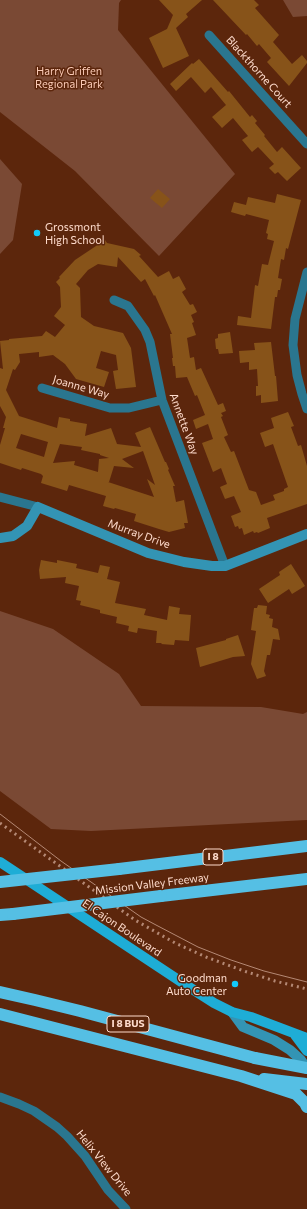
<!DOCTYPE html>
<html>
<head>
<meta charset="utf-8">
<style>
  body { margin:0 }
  canvas { display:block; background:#5c260c }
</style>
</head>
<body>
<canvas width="307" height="1209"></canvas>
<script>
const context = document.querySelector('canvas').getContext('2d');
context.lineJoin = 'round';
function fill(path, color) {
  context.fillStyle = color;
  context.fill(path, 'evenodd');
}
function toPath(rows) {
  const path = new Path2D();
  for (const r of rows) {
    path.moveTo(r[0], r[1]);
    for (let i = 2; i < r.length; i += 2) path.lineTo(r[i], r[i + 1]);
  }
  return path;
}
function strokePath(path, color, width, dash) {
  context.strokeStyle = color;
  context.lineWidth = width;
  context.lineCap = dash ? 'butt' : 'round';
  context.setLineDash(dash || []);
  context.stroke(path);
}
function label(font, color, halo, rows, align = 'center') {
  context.font = font + ' Commissioner,sans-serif';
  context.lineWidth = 3;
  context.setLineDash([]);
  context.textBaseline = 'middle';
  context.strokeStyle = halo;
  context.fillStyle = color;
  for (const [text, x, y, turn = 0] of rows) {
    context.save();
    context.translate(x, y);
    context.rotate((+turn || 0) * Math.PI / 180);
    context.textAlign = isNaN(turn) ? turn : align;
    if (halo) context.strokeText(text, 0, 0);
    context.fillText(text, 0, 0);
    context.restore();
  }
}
const green = toPath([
  [0,0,121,0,119,3,118,30,235,174,159,256,75,171,0,112],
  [283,0,307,0,307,16,293,17],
  [0,159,22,184,13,240,0,254],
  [0,611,53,629,119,674,141,706,261,707,303,714,307,712,307,820,91,831,51,829,0,791]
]);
const building = toPath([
  [159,0,202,0,186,14,188,17,176,28,189,56,163,68,149,38,167,29,173,15],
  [213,0,254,0,259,5,255,8,279,35,273,42,292,64,302,55,307,61,307,63,289,86,267,62,271,58,259,44,257,46,247,34,246,35],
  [199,59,228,92,229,91,250,117,252,115,257,121,255,123,265,135,264,136,277,152,282,147,301,168,287,181,278,172,275,174,269,168,274,164,261,150,258,147,252,152,242,140,248,136,233,118,222,128,212,117,226,105,211,87,205,93,191,77,176,91,170,84,192,63,193,64],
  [158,189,170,199,162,208,150,198],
  [277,194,301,200,288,249,286,248,284,260,281,259,278,278,282,279,280,290,278,290,277,297,275,297,271,329,237,325,238,316,251,318,255,285,258,286,262,264,268,265,274,241,267,239,268,234,266,233,269,220,246,214,245,216,231,212,234,202,246,205,248,197,275,203],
  [105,240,107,243,134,249,141,255,139,256,158,277,169,271,173,279,179,276,186,289,182,292,190,305,193,304,197,312,191,315,194,322,192,323,196,335,187,338,190,358,194,357,196,370,201,368,218,405,223,403,226,411,221,413,223,416,221,417,228,435,224,437,231,452,234,451,249,490,256,492,261,505,275,500,273,495,284,491,284,489,288,487,273,444,265,447,260,433,274,428,271,418,288,412,294,426,291,427,298,446,301,445,307,466,307,504,267,518,270,528,258,533,257,532,254,533,253,531,244,535,242,528,239,529,238,526,235,527,231,516,241,512,234,496,225,499,220,487,227,484,221,468,213,472,202,443,213,439,208,424,196,429,193,420,205,415,197,395,195,396,187,377,176,378,175,366,173,366,172,358,173,358,170,334,172,334,155,295,154,296,145,279,141,282,118,257,117,267,98,264,88,270,76,284,80,288,81,317,94,326,123,333,131,348,136,387,116,389,113,371,118,370,116,355,101,351,96,368,109,372,104,387,76,379,65,364,53,355,39,357,39,352,19,354,20,362,15,370,13,369,6,390,19,416,57,428,59,417,70,419,70,421,87,424,85,436,111,428,117,444,141,447,135,433,150,427,165,462,166,462,169,469,168,470,175,486,173,486,176,502,184,500,188,523,184,523,185,528,169,532,159,529,134,521,136,514,115,508,114,509,103,506,106,496,69,485,67,491,41,483,43,476,41,474,22,468,21,470,0,463,0,445,5,428,3,428,6,417,0,406,0,368,3,369,0,341,9,340,9,339,42,336,46,331,55,337,65,325,54,316,61,307,60,287,56,282,60,278,59,277,75,260],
  [21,434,48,442,44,457,16,448],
  [60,444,82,447,81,450,100,454,100,455,109,458,99,459,98,472,74,465,75,461,53,463],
  [143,451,155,485,147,479,154,497,108,482,109,482,114,466,134,468,122,459],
  [230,332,233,353,219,354,218,349,216,349,215,339,218,338,218,334],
  [271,342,275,376,276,376,278,401,261,403,261,395,256,396,256,386,258,386,257,369,249,370,249,362,240,363,239,351,255,350,254,343],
  [41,560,57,563,57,560,77,564,76,568,98,573,100,565,110,567,107,579,120,582,115,603,146,609,144,615,167,620,169,606,180,608,179,614,191,615,189,641,175,640,174,645,161,644,162,643,156,643,157,631,138,628,137,633,128,631,129,626,116,623,117,617,100,613,100,610,80,605,81,601,76,600,79,586,65,583,66,577,40,579,39,570],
  [291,564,305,586,292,594,289,589,268,603,259,589,280,575,279,572],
  [258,605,267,606,266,614,270,615,269,618,273,619,272,627,278,629,280,640,273,639,270,655,267,655,264,671,266,676,257,679,251,664,256,631,251,630,254,608,257,608],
  [238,635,245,656,233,657,200,667,196,648,226,640,226,639]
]);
const street = toPath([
  [209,35,307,144],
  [307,272,295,319,293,345,297,375,302,394,307,409],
  [114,300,128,306,145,330,150,342,162,400,225,566],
  [42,388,110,408,129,408,162,400],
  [0,497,38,507],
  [0,1097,19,1104,34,1111,57,1127,67,1136,85,1156,108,1190,126,1209]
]);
const secondary = toPath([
  [0,538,13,536,27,526,38,507,148,553,184,562,212,566,225,566,307,534],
  [232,1012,243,1027,274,1040,290,1050,301,1060,307,1069]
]);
const primary = toPath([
  [0,862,189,987,214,1003,232,1012,251,1017,307,1038],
  [295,1035,307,1051]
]);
const highway = toPath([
  [119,869,307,846],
  [161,896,307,879],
  [0,915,13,914],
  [0,992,35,1000,80,1011,255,1058],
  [0,1014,241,1076,296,1094,305,1103,307,1107],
  [264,1079,307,1084]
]);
const tram = toPath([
  [0,814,61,861,141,917,156,925,198,947,231,960,264,971,307,982]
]);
const rail = toPath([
  [0,823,135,920,175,943,206,957,244,971,275,981,307,989]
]);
const highwayBridge = toPath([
  [0,882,119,869],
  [13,914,161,896],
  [255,1058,307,1068]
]);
const markers = [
  [37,233,4,"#12cafb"],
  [235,984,4,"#12cafb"]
];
const shields = [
  [213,857,20],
  [128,1024,42]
];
const shieldNames = [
  ["I 8",213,857],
  ["I 8 BUS",128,1024]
];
const parkNames = [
  ["Harry Griffen",69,71],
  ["Regional Park",69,84]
];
const streetNames = [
  ["Blackthorne Court",259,72,48],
  ["Joanne Way",81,387,16],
  ["Annette Way",184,424,70],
  ["Murray Drive",139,534,20],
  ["Mission Valley Freeway",152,884,-7],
  ["El Cajon Boulevard",122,928,34],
  ["Helix View Drive",104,1163,51]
];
const poiNames = [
  ["Grossmont",45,227],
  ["High School",45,240],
  ["Goodman",227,978,"right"],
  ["Auto Center",227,991,"right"]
];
fill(green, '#7a4934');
fill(building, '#875319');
strokePath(street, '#2a768f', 9);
strokePath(secondary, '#3394b4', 10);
strokePath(primary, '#1eadd6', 10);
strokePath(highway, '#55bfe4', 12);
strokePath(tram, '#b48874', 1);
strokePath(rail, '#b48874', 3, [2, 4]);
strokePath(highwayBridge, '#55bfe4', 12);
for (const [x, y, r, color] of markers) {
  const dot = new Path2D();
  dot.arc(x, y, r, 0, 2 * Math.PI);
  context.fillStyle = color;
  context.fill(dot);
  strokePath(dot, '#5c260c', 1.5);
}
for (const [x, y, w] of shields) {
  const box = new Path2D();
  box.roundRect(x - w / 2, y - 8, w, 16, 3);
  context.fillStyle = '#5c260c';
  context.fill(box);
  strokePath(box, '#fedbcc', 1);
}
label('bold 10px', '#fedbcc', null, shieldNames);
label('11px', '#fbcbb7', '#5c260c', parkNames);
label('11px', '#fedbcc', '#5c260c', streetNames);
label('11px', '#fedbcc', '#5c260c', poiNames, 'left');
</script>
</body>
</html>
